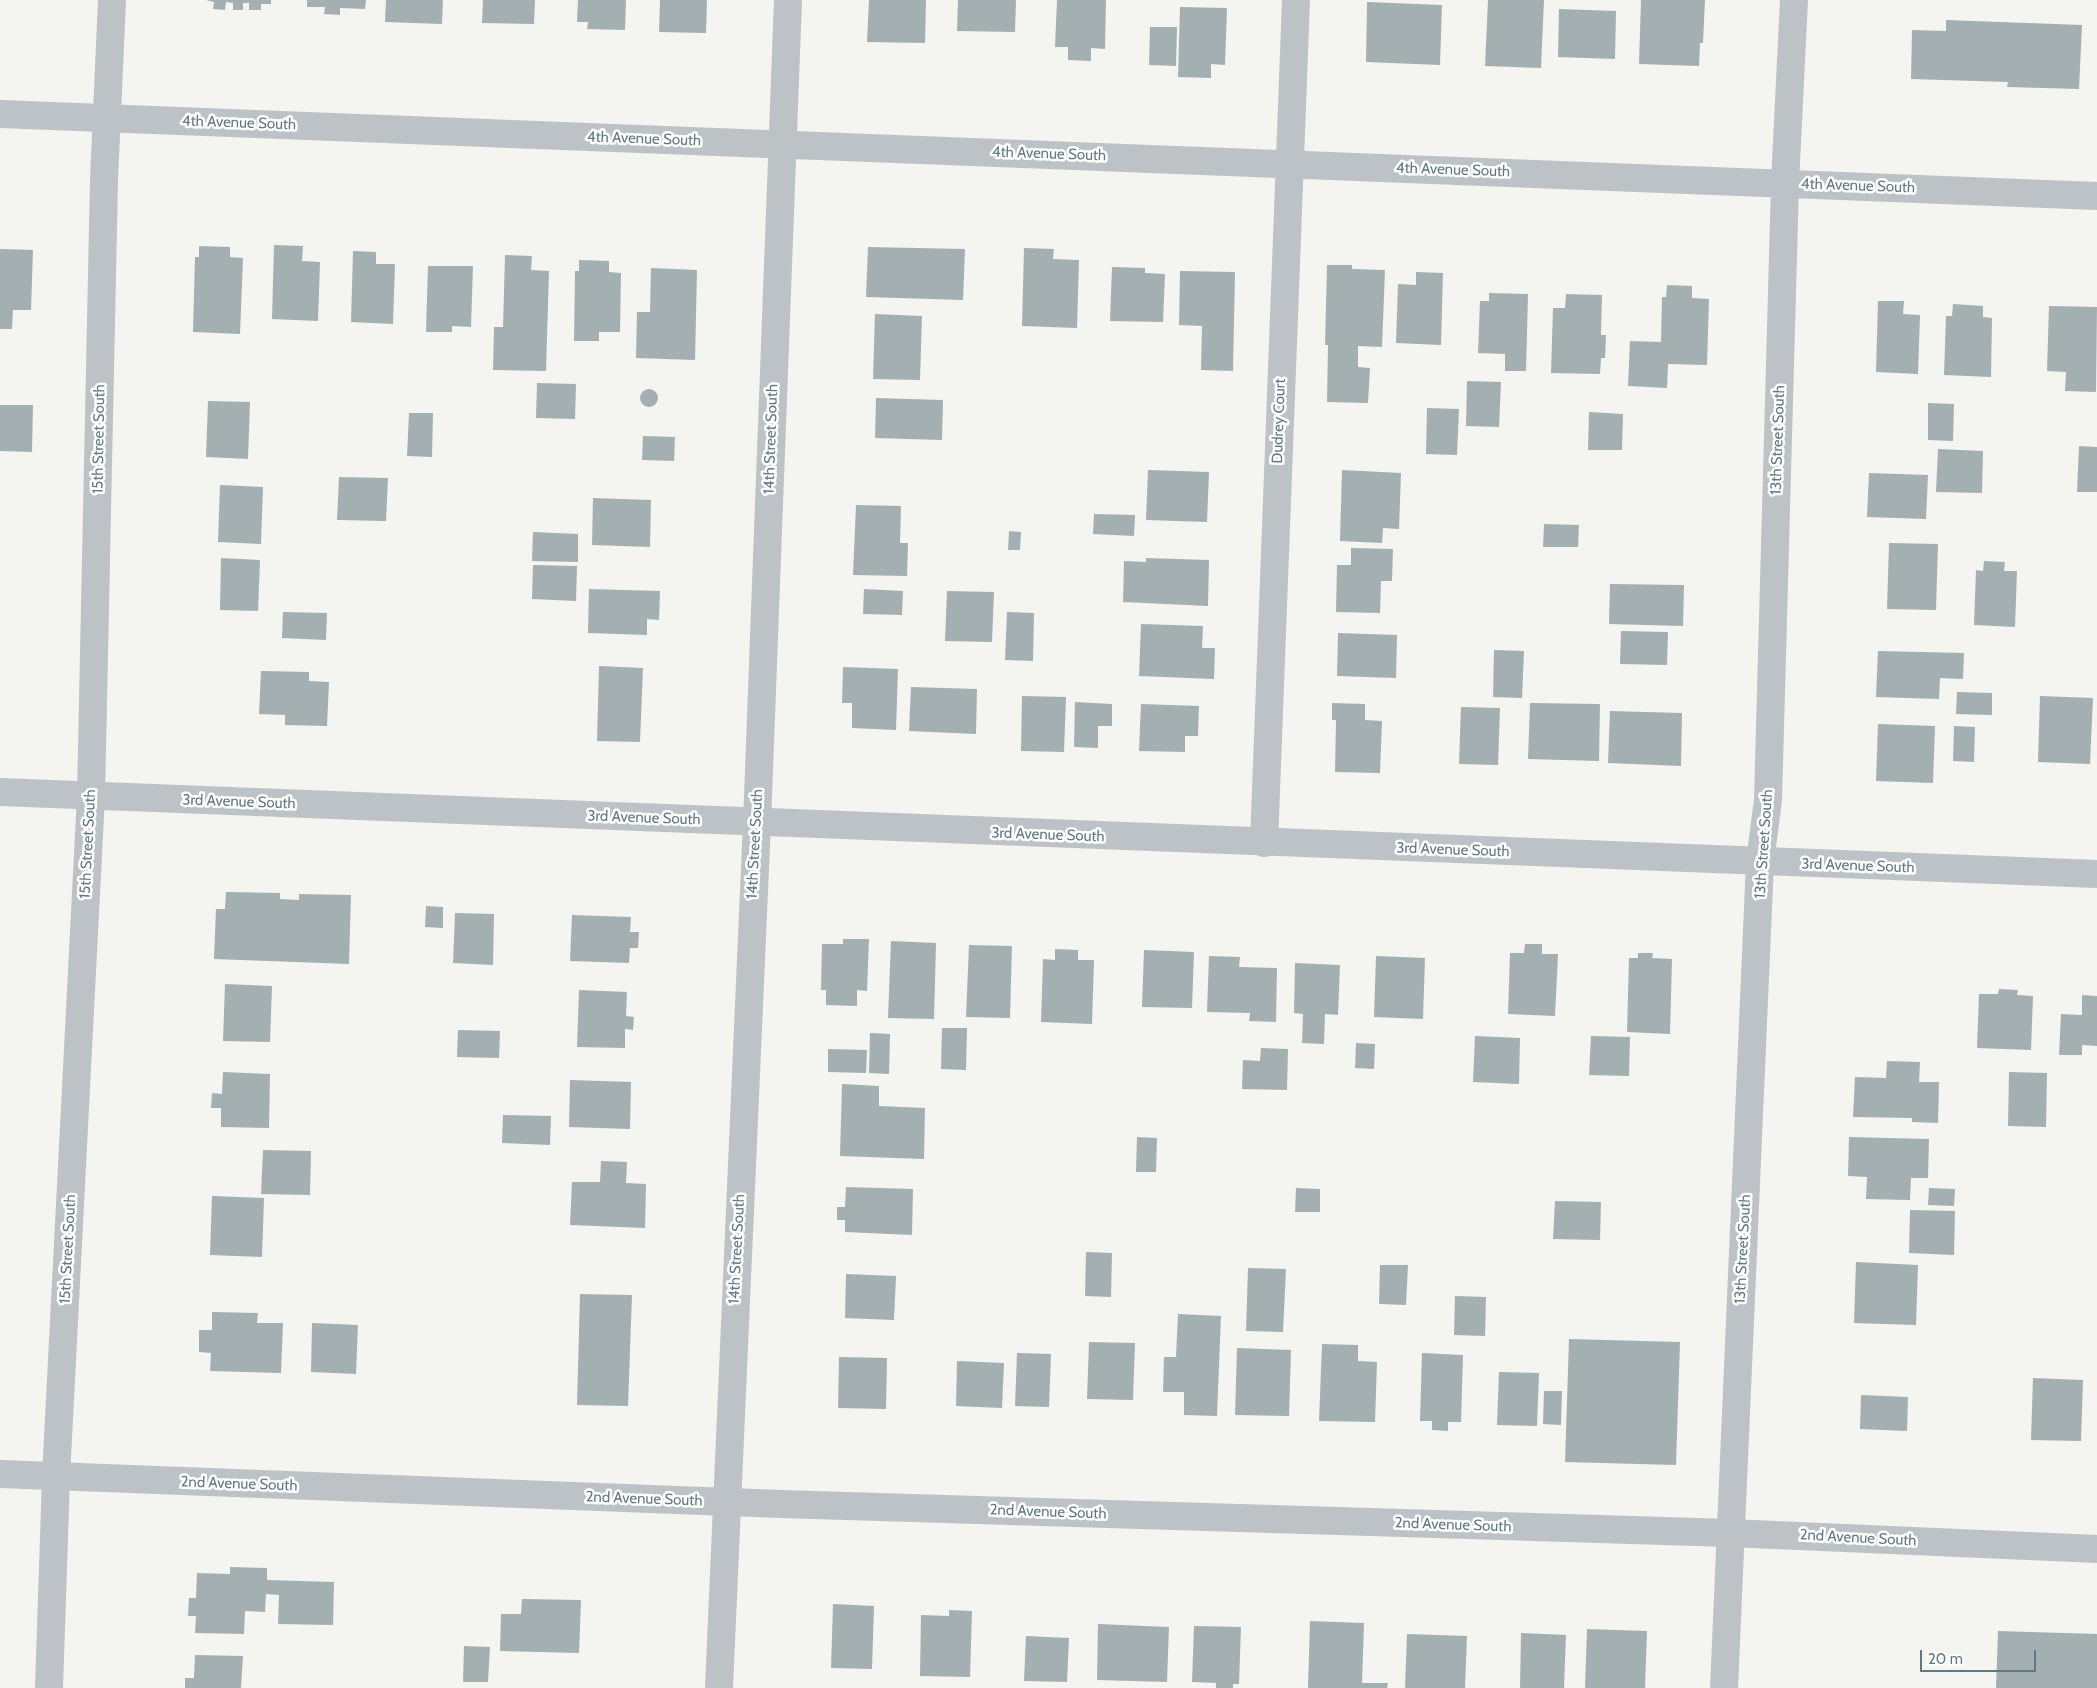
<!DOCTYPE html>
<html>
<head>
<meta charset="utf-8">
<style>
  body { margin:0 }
  #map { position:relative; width:2097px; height:1688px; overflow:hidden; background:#f4f4f0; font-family:Cabin,sans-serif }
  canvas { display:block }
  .scale { position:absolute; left:1920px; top:1650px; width:116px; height:22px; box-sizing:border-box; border:2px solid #627982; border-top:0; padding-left:6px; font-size:15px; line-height:18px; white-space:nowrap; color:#627982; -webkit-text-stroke:4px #fff; paint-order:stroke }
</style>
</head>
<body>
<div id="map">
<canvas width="2097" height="1688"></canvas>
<div class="scale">20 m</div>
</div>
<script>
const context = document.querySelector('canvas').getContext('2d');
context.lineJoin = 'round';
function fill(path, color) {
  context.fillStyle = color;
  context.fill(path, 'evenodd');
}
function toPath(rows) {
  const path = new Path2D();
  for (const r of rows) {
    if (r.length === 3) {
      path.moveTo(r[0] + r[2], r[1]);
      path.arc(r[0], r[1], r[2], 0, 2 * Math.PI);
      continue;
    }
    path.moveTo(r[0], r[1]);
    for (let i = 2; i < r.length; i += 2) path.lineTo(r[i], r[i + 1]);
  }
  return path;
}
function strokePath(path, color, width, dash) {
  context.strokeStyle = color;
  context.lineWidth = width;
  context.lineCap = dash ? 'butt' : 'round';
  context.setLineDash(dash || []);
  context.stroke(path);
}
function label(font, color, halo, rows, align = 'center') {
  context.font = font + ' Cabin,sans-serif';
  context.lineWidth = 5;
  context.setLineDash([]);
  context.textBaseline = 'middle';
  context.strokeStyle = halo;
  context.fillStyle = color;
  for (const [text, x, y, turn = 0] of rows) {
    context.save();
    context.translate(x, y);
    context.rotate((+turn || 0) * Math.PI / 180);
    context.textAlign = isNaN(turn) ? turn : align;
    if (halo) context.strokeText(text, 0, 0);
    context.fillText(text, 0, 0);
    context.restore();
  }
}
const building = toPath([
  [206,0,271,0,271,4,261,4,261,10,249,10,249,3,243,3,243,10,233,10,233,3,226,2,225,10,213,9,214,2],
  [307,0,366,0,365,9,340,8,340,15,324,14,325,7,307,7],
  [386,0,443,0,442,24,385,22],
  [483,0,535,0,534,24,482,23],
  [578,0,626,0,625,30,587,29,588,22,577,22],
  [660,0,707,0,706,33,659,32],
  [869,0,926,0,925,43,867,42],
  [958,0,1016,0,1015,32,957,31],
  [1057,0,1106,0,1105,49,1091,48,1091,61,1068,60,1068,47,1055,47],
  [1488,0,1544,0,1541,68,1485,66],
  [1641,0,1705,0,1703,43,1700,43,1699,66,1639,64],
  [1367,2,1442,5,1440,65,1366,62],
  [1180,7,1227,8,1225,65,1211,64,1211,78,1178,77],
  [1559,9,1616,11,1615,59,1558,57],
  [1946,20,2082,25,2079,89,2007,87,2008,82,1911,79,1912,30,1946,31],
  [1150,27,1177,27,1176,66,1149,65],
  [274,245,303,246,302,261,320,262,318,321,272,319],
  [199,246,230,247,230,257,243,258,240,334,193,332,195,257,199,257],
  [868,247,965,249,963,300,866,297],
  [1024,248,1054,249,1053,259,1079,260,1077,328,1022,326],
  [0,249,33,250,31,310,13,310,12,329,0,329],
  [353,251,376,252,376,264,395,264,393,324,351,322],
  [505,255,532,256,531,270,549,271,546,371,493,370,494,327,503,327],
  [579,260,609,261,609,272,621,273,620,332,599,332,599,341,574,341,575,271,579,271],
  [1327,265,1352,265,1352,269,1385,270,1382,347,1358,346,1358,367,1370,368,1368,403,1327,402,1328,345,1325,345],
  [428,266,473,266,471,327,452,326,452,332,426,332],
  [1112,267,1145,268,1145,273,1165,274,1163,322,1110,321],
  [651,268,697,270,695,360,636,358,637,312,650,312],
  [1180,271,1235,272,1233,371,1201,370,1202,326,1179,325],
  [1416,272,1443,273,1441,345,1396,343,1398,284,1416,285],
  [1667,285,1692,286,1692,298,1709,299,1707,365,1668,364,1667,388,1628,386,1630,341,1661,342,1662,297,1666,297],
  [1489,293,1528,294,1526,371,1505,371,1505,354,1478,353,1480,301,1489,301],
  [1566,294,1602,295,1601,335,1606,335,1605,358,1601,358,1600,374,1551,373,1553,308,1565,308],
  [1878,301,1904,301,1903,314,1920,315,1918,374,1876,372],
  [1953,304,1983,306,1983,317,1992,318,1991,377,1944,375,1946,316,1952,316],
  [2049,306,2097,307,2096,392,2065,391,2066,372,2047,371],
  [875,314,922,316,920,380,873,379],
  [1467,381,1501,382,1499,427,1466,426],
  [537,383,576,384,575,419,536,418],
  [649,398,9],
  [876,398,943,400,942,440,875,438],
  [208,401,250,402,248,459,206,457],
  [1928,403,1954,404,1953,441,1928,440],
  [0,405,33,405,32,452,0,451],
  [1427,408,1459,409,1457,455,1426,454],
  [1589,412,1623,414,1622,450,1588,450],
  [409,413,433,413,432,457,407,456],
  [643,436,675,437,674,461,642,460],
  [2079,446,2097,447,2097,492,2077,492],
  [1938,449,1983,451,1982,493,1936,492],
  [1148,470,1209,472,1207,522,1146,520],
  [1342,470,1401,473,1399,529,1383,528,1382,543,1340,541],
  [1869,473,1928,475,1926,519,1867,517],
  [339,477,388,478,386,521,337,520],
  [220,485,263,487,261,544,218,542],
  [593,498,651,500,650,547,592,545],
  [856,505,901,506,900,543,908,543,907,576,853,575],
  [1094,514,1135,515,1134,536,1093,534],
  [1544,524,1579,525,1578,547,1543,547],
  [1009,531,1021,532,1020,550,1008,550],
  [533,532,578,534,578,562,532,561],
  [1889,543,1938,544,1936,610,1887,609],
  [1351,548,1393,549,1392,581,1381,581,1380,613,1336,612,1337,565,1351,565],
  [221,558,260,560,258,611,220,610],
  [1146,558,1209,560,1208,606,1123,602,1124,561,1146,562],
  [1984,561,2005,562,2004,571,2017,571,2015,627,1974,625,1976,570,1983,571],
  [533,565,577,566,576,601,532,599],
  [1610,584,1684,585,1683,626,1609,624],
  [589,589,660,591,659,620,647,619,647,635,588,633],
  [864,589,903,591,902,615,863,614],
  [947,591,994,592,992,642,945,641],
  [283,612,327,613,326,640,282,638],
  [1007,612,1034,613,1033,661,1005,660],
  [1141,624,1203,626,1202,648,1215,648,1214,679,1139,676],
  [1621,631,1668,632,1667,665,1620,664],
  [1338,633,1397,635,1396,678,1337,676],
  [1494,650,1524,651,1522,698,1493,697],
  [1878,651,1964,653,1963,679,1940,678,1939,699,1876,697],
  [599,666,643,668,640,742,597,741],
  [843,667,898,669,896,730,852,728,852,703,842,703],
  [261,671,309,672,309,681,329,682,327,726,285,725,285,715,259,714],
  [911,687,977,689,976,734,909,731],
  [1957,692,1992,693,1992,715,1956,714],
  [1022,696,1066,697,1064,752,1021,751],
  [2040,696,2093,698,2090,764,2038,762],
  [1075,702,1112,704,1112,726,1098,726,1098,748,1074,747],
  [1332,703,1365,704,1365,720,1382,721,1380,773,1335,772,1336,720,1332,720],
  [1530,703,1600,704,1599,761,1528,759],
  [1141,704,1199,706,1198,736,1185,736,1185,752,1139,751],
  [1461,707,1500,708,1498,765,1459,764],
  [1610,711,1682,713,1681,766,1608,763],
  [1878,724,1935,726,1933,783,1876,781],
  [1954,726,1975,727,1974,762,1953,761],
  [226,892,280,893,280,899,299,900,299,894,351,895,349,964,214,959,216,909,225,909],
  [426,906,443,907,443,928,425,927],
  [455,913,494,914,493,965,453,963],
  [572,915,631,917,630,932,639,932,638,948,630,948,629,963,570,961],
  [843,939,869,939,867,991,857,990,857,1006,826,1005,826,990,821,990,822,944,843,944],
  [891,941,936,943,934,1019,888,1018],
  [1525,944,1542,944,1542,954,1558,954,1555,1016,1508,1014,1510,953,1524,953],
  [969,945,1012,946,1010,1018,966,1017],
  [1055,949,1078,950,1078,960,1094,960,1092,1024,1041,1022,1043,959,1055,960],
  [1144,950,1194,952,1192,1008,1142,1007],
  [1638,953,1653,953,1652,958,1672,959,1670,1034,1627,1032,1629,958,1638,958],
  [1209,956,1240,957,1239,967,1277,968,1276,1022,1249,1021,1250,1013,1207,1012],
  [1376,956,1425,958,1423,1019,1374,1017],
  [1295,963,1340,965,1338,1015,1325,1014,1324,1044,1302,1043,1303,1014,1294,1013],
  [225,984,272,986,270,1042,223,1041],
  [1999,989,2018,990,2017,995,2033,996,2031,1050,1977,1048,1979,994,1998,994],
  [579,990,627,992,626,1016,634,1017,633,1030,625,1029,625,1048,577,1047],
  [2082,995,2097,996,2097,1046,2082,1045,2082,1055,2059,1055,2061,1014,2082,1015],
  [942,1028,967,1028,966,1070,941,1069],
  [458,1030,500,1031,499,1058,457,1057],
  [870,1033,890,1034,889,1074,869,1073],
  [1475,1036,1520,1038,1519,1084,1473,1082],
  [1591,1036,1630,1037,1629,1076,1589,1075],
  [1356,1043,1375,1044,1374,1069,1355,1068],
  [1261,1048,1288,1049,1287,1090,1242,1089,1243,1060,1260,1061],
  [828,1049,867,1050,866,1073,828,1072],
  [1887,1061,1920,1062,1919,1082,1939,1082,1938,1123,1912,1122,1912,1118,1853,1117,1855,1077,1886,1078],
  [223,1072,270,1074,269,1128,221,1127,221,1108,211,1108,212,1093,222,1094],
  [2009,1072,2047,1073,2046,1127,2008,1126],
  [570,1080,631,1082,630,1129,569,1127],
  [842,1084,879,1086,879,1106,925,1108,924,1159,840,1156],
  [503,1115,551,1116,550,1145,502,1143],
  [1137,1137,1157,1138,1156,1172,1136,1172],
  [1849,1137,1929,1139,1928,1178,1911,1178,1910,1200,1866,1199,1867,1177,1848,1176],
  [263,1150,311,1151,310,1195,261,1194],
  [601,1161,627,1162,626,1183,646,1184,645,1228,570,1225,572,1182,600,1182],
  [846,1187,913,1189,912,1235,845,1232,845,1220,837,1220,837,1207,845,1207],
  [1296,1188,1320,1189,1320,1212,1295,1212],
  [1929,1188,1955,1189,1954,1206,1928,1205],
  [212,1196,264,1198,262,1257,210,1255],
  [1555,1201,1601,1202,1600,1240,1553,1239],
  [1910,1210,1955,1211,1954,1255,1909,1253],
  [1086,1252,1112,1253,1111,1297,1085,1296],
  [1856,1262,1918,1265,1916,1325,1854,1323],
  [1380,1265,1408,1265,1406,1305,1379,1304],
  [1248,1268,1286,1269,1283,1332,1246,1331],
  [846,1274,896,1276,894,1320,845,1318],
  [580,1294,632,1295,628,1406,577,1405],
  [1455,1296,1486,1297,1485,1336,1454,1335],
  [212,1312,258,1313,257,1323,283,1323,281,1373,210,1371,211,1353,199,1352,199,1330,212,1330],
  [1178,1314,1221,1316,1217,1416,1184,1415,1184,1392,1163,1392,1164,1357,1176,1357],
  [312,1323,358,1325,356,1374,311,1372],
  [1569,1339,1680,1342,1676,1465,1565,1462],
  [1089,1342,1135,1343,1133,1400,1087,1399],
  [1322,1344,1358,1345,1358,1361,1377,1362,1375,1422,1319,1421],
  [1237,1348,1291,1350,1289,1416,1235,1415],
  [1017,1353,1051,1354,1049,1407,1015,1406],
  [1422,1353,1463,1355,1461,1422,1448,1422,1448,1431,1432,1430,1432,1421,1420,1421],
  [839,1357,887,1358,886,1409,838,1408],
  [957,1361,1004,1363,1002,1408,956,1406],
  [1499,1372,1539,1373,1537,1426,1497,1425],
  [2033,1378,2083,1380,2081,1441,2031,1440],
  [1544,1391,1562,1391,1561,1425,1543,1424],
  [1861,1395,1908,1397,1907,1431,1860,1429],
  [230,1567,267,1568,267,1580,334,1582,333,1625,278,1624,279,1595,266,1594,265,1612,245,1611,244,1634,195,1633,196,1616,188,1616,189,1598,196,1598,197,1573,230,1574],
  [522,1599,581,1600,579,1653,500,1651,501,1614,521,1614],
  [833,1604,874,1606,872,1669,831,1668],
  [949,1610,972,1611,970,1677,920,1676,921,1615,949,1616],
  [1310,1621,1364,1623,1362,1683,1388,1683,1387,1688,1308,1688],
  [1098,1624,1169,1627,1167,1682,1097,1680],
  [1194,1626,1241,1627,1239,1684,1233,1684,1233,1688,1216,1688,1216,1683,1192,1682],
  [1587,1629,1647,1631,1645,1688,1585,1688],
  [1998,1631,2097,1634,2097,1688,1996,1688],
  [1521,1633,1566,1635,1564,1688,1520,1688],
  [1407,1634,1467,1636,1465,1688,1405,1688],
  [1026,1636,1069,1638,1067,1682,1024,1681],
  [464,1646,490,1647,488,1682,463,1682],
  [195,1655,243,1656,241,1688,185,1688,185,1678,194,1678]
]);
const minor = toPath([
  [0,114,2097,196],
  [0,792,2097,874],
  [1264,843,1296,0],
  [0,1474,781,1504,1730,1533,2097,1549],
  [49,1688,56,1477,91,796,104,180,112,0],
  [1724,1688,1760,862,1768,800,1785,183,1794,0]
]);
const tertiary = toPath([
  [719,1688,757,823,788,0]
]);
const streetNames = [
  ["4th Avenue South",239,123,2],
  ["4th Avenue South",644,139,2],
  ["4th Avenue South",1049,154,2],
  ["4th Avenue South",1453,170,2],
  ["4th Avenue South",1858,186,2],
  ["Dudrey Court",1279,421,-88],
  ["15th Street South",99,439,-89],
  ["14th Street South",771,439,-88],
  ["13th Street South",1778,440,-88],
  ["3rd Avenue South",239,802,2],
  ["3rd Avenue South",644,818,2],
  ["3rd Avenue South",1048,835,2],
  ["15th Street South",88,844,-87],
  ["14th Street South",755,844,-87],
  ["13th Street South",1764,844,-86],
  ["3rd Avenue South",1453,850,2],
  ["3rd Avenue South",1858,866,2],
  ["15th Street South",68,1249,-87],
  ["14th Street South",737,1249,-87],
  ["13th Street South",1743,1249,-87],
  ["2nd Avenue South",239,1484,2],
  ["2nd Avenue South",644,1499,2],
  ["2nd Avenue South",1048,1512,2],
  ["2nd Avenue South",1453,1525,2],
  ["2nd Avenue South",1858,1538,3]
];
fill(building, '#a4afb2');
strokePath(minor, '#bcc2c5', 28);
strokePath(tertiary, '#bcc2c5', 28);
label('15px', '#627982', '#fff', streetNames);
</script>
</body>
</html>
